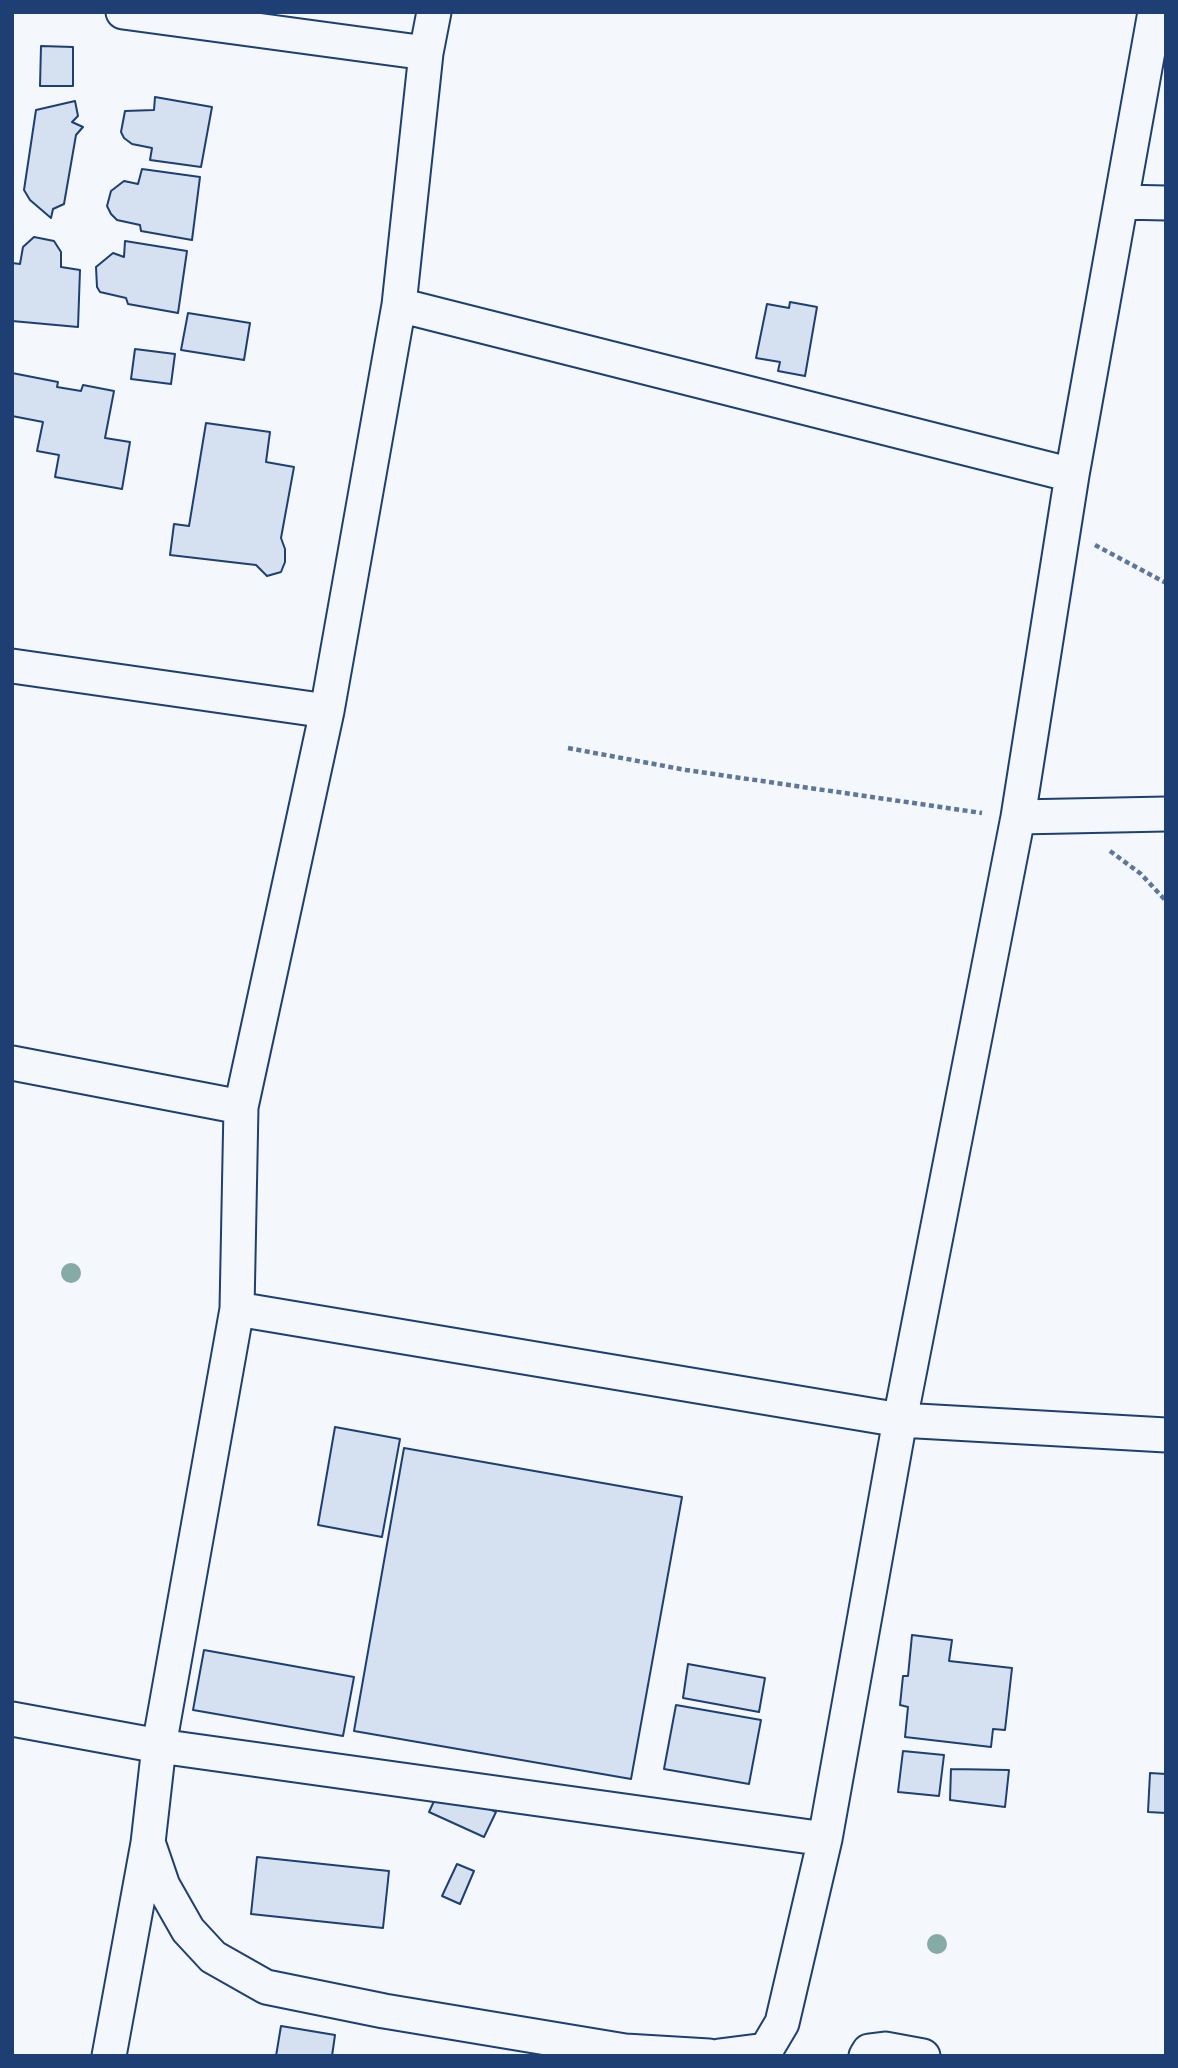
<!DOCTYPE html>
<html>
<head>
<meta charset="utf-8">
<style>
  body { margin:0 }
  #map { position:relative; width:1178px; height:2068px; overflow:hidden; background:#f4f7fb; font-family:Poppins,sans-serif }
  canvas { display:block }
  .frame { position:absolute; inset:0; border:14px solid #1d3f73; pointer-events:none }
</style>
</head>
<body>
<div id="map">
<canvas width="1178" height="2068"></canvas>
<div class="frame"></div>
</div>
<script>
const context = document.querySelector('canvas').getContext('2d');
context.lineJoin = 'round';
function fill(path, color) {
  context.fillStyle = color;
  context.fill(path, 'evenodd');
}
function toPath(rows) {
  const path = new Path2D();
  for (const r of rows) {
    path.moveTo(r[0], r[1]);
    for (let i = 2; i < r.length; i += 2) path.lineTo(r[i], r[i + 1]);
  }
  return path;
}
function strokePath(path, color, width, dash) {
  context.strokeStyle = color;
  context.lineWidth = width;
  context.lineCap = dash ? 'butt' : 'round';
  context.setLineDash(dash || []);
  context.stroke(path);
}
const building = toPath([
  [41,46,73,47,73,86,40,86,41,46],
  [155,97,212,107,201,167,150,160,152,148,132,144,124,138,121,132,125,111,154,110,155,97],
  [75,101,78,116,72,122,83,127,76,135,64,204,53,209,51,218,30,200,24,190,36,110,75,101],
  [142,169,200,177,192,240,141,231,140,225,117,220,111,214,107,206,111,191,124,181,138,184,142,169],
  [34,237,54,241,61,252,61,267,80,270,78,327,12,321,12,263,20,264,23,247,34,237],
  [125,241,187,251,178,313,128,304,126,298,100,292,97,287,96,267,113,253,124,257,125,241],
  [790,302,817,307,805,376,778,371,780,362,756,358,767,304,789,308,790,302],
  [188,313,250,323,244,360,181,350,188,313],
  [135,349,175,354,171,384,131,379,135,349],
  [12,373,58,382,57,387,81,391,83,385,114,391,105,438,130,442,122,489,55,477,59,455,37,451,43,422,12,416,12,373],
  [206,423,270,432,266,462,294,467,281,538,285,549,285,562,281,572,267,576,256,565,170,555,174,524,189,526,206,423],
  [335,1427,400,1439,382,1537,318,1525,335,1427],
  [404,1448,682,1497,631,1779,354,1731,404,1448],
  [912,1635,952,1640,949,1661,1012,1668,1005,1730,993,1729,991,1747,905,1737,908,1707,900,1705,903,1676,908,1676,912,1635],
  [204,1650,354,1677,343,1736,193,1710,204,1650],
  [688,1664,765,1678,759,1712,683,1698,688,1664],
  [676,1705,761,1720,749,1784,664,1769,676,1705],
  [903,1751,944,1755,939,1796,898,1792,903,1751],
  [951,1769,1009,1770,1005,1807,950,1800,951,1769],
  [1150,1773,1166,1774,1166,1813,1148,1812,1150,1773],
  [441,1786,496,1812,484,1837,429,1812,441,1786],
  [257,1857,389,1871,383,1928,251,1914,257,1857],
  [457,1864,474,1871,460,1904,442,1896,457,1864],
  [281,2026,335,2035,332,2056,276,2056,281,2026]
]);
const path = toPath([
  [1095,545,1166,583],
  [568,748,686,770,982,813],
  [1110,851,1141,874,1166,901]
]);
const minor = toPath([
  [123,12,426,53],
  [1121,202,1166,203],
  [399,305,1072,475],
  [12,666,327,711],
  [1018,817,1166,814],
  [12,1063,241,1107],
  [237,1309,900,1420,1166,1435],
  [12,1719,159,1746,825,1839,900,1420,1018,817,1072,475,1155,12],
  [149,1845,163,1886,188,1930,213,1957,266,1987,384,2011,625,2051,709,2056],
  [109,2056,148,1843,159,1746,237,1309,241,1107,327,711,399,305,426,53,434,12],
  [719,2056,766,2050,782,2023,825,1839],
  [866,2056,869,2051,885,2049,923,2056]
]);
const trees = [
  [71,1273],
  [937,1944]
];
fill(building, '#d5e0f0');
strokePath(building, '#1d3f73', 2);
strokePath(minor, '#1d3f73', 37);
strokePath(path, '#5e769c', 4.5, [5, 3.5]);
strokePath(minor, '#f4f7fb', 33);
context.fillStyle = '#86aba6';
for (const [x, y] of trees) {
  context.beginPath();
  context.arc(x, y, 10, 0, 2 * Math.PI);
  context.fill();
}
</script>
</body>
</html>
